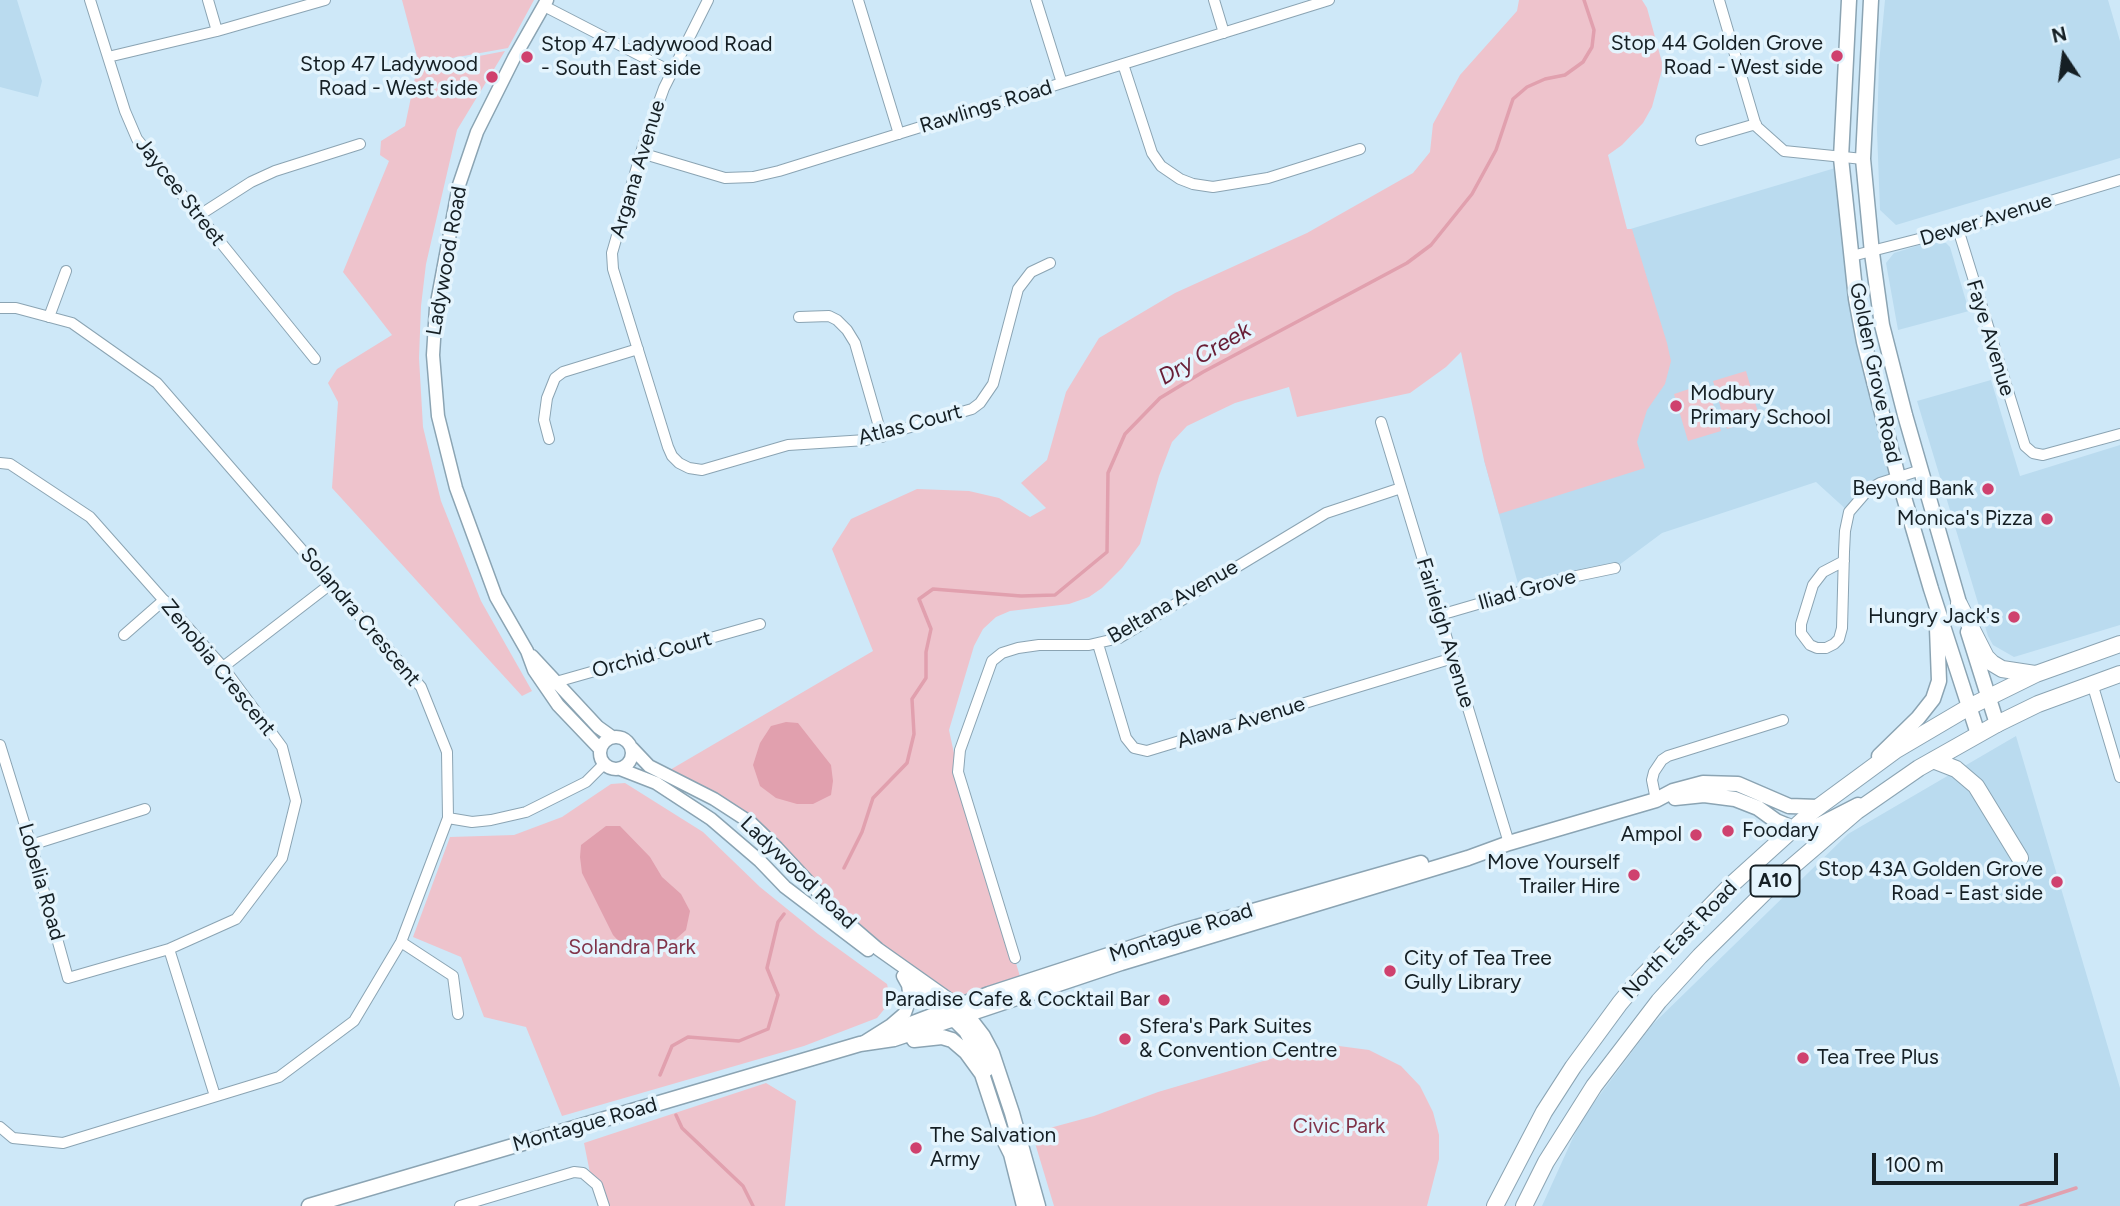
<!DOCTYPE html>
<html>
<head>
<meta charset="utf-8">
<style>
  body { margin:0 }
  #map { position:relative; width:2120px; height:1206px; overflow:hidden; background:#cee8f8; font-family:Figtree,sans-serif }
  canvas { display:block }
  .north { position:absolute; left:2029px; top:21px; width:70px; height:70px; -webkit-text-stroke:5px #e4f4fd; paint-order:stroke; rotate:347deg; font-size:19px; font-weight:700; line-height:28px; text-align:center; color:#151f24 }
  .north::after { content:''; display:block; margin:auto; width:24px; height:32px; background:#151f24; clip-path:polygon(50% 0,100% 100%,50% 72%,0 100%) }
  .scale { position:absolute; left:1872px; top:1153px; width:186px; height:32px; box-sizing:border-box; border:4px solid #151f24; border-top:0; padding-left:9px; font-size:21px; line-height:24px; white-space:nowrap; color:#151f24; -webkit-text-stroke:5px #e4f4fd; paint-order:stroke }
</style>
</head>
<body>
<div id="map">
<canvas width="2120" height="1206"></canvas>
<div class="north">N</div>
<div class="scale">100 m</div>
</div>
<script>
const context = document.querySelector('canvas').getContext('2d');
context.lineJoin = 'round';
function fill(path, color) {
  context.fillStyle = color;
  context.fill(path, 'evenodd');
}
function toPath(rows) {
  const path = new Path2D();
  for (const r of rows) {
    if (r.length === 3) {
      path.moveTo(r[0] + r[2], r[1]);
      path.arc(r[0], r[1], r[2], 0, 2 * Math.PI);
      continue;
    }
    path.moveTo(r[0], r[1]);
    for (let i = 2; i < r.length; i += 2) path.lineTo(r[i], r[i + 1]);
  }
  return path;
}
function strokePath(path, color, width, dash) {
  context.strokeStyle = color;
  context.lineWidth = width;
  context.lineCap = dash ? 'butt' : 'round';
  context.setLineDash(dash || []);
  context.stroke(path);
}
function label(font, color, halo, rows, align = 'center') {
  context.font = font + ' Figtree,sans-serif';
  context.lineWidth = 7;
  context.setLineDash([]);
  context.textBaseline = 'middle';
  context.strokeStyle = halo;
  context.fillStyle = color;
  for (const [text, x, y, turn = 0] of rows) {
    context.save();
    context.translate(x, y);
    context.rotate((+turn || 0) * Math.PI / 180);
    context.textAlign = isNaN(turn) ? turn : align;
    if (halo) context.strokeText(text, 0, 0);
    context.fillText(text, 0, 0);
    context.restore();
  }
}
const built = toPath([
  [0,0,17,0,42,81,38,97,0,87],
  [1885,0,2108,0,2120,41,2120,158,1896,225,1880,210,1877,131,1879,63],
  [1842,166,1852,256,1898,477,1880,483,1849,512,1816,482,1662,533,1615,568,1520,591,1484,460,1627,230],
  [1933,241,1946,243,1950,247,1969,311,1898,330,1886,263,1894,253],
  [1991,380,2020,476,2120,445,2120,625,2014,657,1993,645,1988,636,1917,401],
  [2016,736,2120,1088,2120,1206,1542,1206,1581,1120,1652,1025,1848,834]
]);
const green = toPath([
  [402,0,534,0,508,48,419,64],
  [1519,0,1642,0,1647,8,1663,66,1652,107,1643,123,1622,145,1608,155,1627,229,1632,229,1667,343,1671,361,1665,384,1647,410,1637,442,1645,468,1499,514,1484,460,1461,352,1446,367,1410,393,1297,417,1289,387,1235,403,1187,426,1172,442,1159,476,1140,544,1122,568,1102,588,1089,597,1069,604,1010,611,996,617,983,629,974,646,949,730,958,772,1022,983,960,1007,878,949,751,823,663,774,873,651,832,549,851,519,917,489,969,491,999,498,1030,517,1046,508,1021,483,1047,460,1066,392,1099,338,1175,293,1307,233,1413,173,1430,152,1433,124,1460,75,1517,11],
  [505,51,457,130,426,264,421,306,419,358,423,427,441,501,481,601,532,691,522,696,332,488,338,402,328,383,337,369,392,335,343,272,389,161,380,155,381,141,405,126,417,68],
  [1746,371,1760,419,1727,429,1713,381],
  [1707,383,1721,431,1688,441,1674,394],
  [625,783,703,832,760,887,818,934,887,984,891,1001,877,1018,804,1046,562,1116,526,1027,484,1017,461,957,413,937,450,837,514,835,562,817,611,784],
  [1339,1046,1369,1050,1401,1066,1420,1086,1433,1112,1439,1135,1439,1159,1427,1206,1054,1206,1035,1143,1046,1129,1094,1116,1158,1092,1294,1052],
  [766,1083,796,1101,785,1206,604,1206,591,1178,584,1143]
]);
const water = toPath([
  [786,722,798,723,831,765,833,781,831,795,813,804,797,804,776,798,760,786,753,765,760,743,771,726],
  [606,826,620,826,650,857,662,877,681,894,690,911,686,930,668,946,644,955,626,949,613,935,582,873,580,857,581,845]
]);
const stream = toPath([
  [844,868,862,832,873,798,907,763,914,734,912,699,926,678,926,652,931,629,919,599,933,589,1021,596,1055,595,1107,552,1108,473,1125,434,1160,398,1203,372,1407,263,1431,245,1472,194,1496,150,1513,99,1527,87,1545,79,1565,75,1583,62,1592,47,1594,30,1584,0],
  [660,1075,672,1046,688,1037,739,1041,768,1029,778,995,767,968,778,922,784,914],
  [676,1115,682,1128,743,1186,753,1206],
  [2021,1206,2076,1188]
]);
const minor = toPath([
  [90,0,125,111,137,139,315,359],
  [208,0,217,31],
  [708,0,664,88,643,146,612,253,613,269,668,447,672,456,679,463,689,468,702,470,788,445,866,440,972,409,980,403,993,384,1018,289,1031,272,1050,263],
  [858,0,899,134],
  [1036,0,1062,83],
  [1214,0,1224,33],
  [1719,0,1756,126,1784,151,1863,159],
  [544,6,672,72],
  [108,57,217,31,325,0],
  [1123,64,1152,153,1161,166,1180,179,1193,184,1213,187,1268,178,1360,149],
  [1701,140,1756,124],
  [641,153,725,178,753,177,779,171,1329,0],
  [198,216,251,182,275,171,360,144],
  [1958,229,2025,446,2033,453,2043,455,2120,434],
  [1852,256,1958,229,2120,180],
  [0,308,16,308,72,323,157,383,421,687,447,752,448,818,401,942,354,1021,279,1077,63,1143,13,1138,0,1127],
  [49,317,66,271],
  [799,317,829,316,837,320,847,330,855,343,882,437],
  [1381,422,1509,843],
  [549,439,544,420,547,398,555,378,563,372,638,349],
  [0,463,10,464,90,517,223,667,282,747,296,801,282,858,236,919,169,949,68,978,31,845,0,745],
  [1844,561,1823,572,1813,585,1801,624,1801,633,1810,645,1817,648,1826,648,1834,644,1839,639,1842,628,1844,552,1845,531,1849,512,1868,490,1880,483,1921,470],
  [1440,615,1567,578,1615,568],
  [124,635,164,600],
  [1098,644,1126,738,1134,748,1147,751,1453,658],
  [223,667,332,583],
  [2092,683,2120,777],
  [553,685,556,682,760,624],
  [1656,800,1652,780,1654,772,1662,760,1668,756,1783,720],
  [448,818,472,822,491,820,526,812,586,782,604,764],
  [31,845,145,809],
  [401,942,453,976,458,1014],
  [169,949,215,1096],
  [1015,958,958,772,960,750,992,661,1002,653,1018,648,1039,645,1089,645,1119,638,1326,513,1401,488],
  [460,1206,574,1172,583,1173,597,1185,604,1206]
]);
const tertiary = toPath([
  [547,0,514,58,477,132,459,185,436,308,433,355,438,416,456,488,496,597,527,651,534,670,558,705,600,749],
  [532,656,598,727,612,737],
  [616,753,16],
  [632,748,649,766,714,799,751,823,777,848,842,918,878,949,960,1007],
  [620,769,656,783,711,819,760,861,785,887,868,950],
  [911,982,946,1011],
  [864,1042,891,1025,905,1013,910,999,908,985,903,976]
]);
const secondary = toPath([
  [1849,0,1841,158,1856,299,1864,342,1898,477,1931,589,1978,734],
  [1871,0,1863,159,1872,253,1882,325,1905,415,1962,613],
  [1968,632,1997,724],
  [1879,756,1918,718,1933,699,1939,681,1937,628],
  [1675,798,1704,795,1735,799,1758,808,1776,821,1793,828,1803,829,1817,826,1858,805],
  [963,1010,983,1036,992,1053,1012,1113,1038,1206],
  [949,1014,966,1031,987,1069],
  [887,1033,989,994,1176,933,1421,863],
  [914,1040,942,1037,952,1040,966,1052,982,1074,1003,1138,1011,1154],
  [1009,1146,1024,1206],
  [309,1206,860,1044,894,1039,1121,963,1468,858,1509,843,1656,800,1673,791,1703,783,1738,784,1789,806,1818,807]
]);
const primary = toPath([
  [1959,604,1986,657,1992,663,2002,669,2035,674],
  [1969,707,2036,674,2120,644],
  [1997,724,2038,704,2120,674]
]);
const trunk = toPath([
  [1933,760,1956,769,1976,786,2020,858],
  [1495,1206,1544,1112,1573,1067,1620,1003,1641,978,1730,886,1813,811,1896,750,1969,707],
  [1524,1206,1546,1162,1594,1086,1659,1001,1700,956,1779,878,1857,811,1919,768,1997,724]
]);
const markers = [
  [1837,56,7,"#cf416e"],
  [527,57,7,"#cf416e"],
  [492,77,7,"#cf416e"],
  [1676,406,7,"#cf416e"],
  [1988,489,7,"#cf416e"],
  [2047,519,7,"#cf416e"],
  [2014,617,7,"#cf416e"],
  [1728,831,7,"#cf416e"],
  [1696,835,7,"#cf416e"],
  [1634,875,7,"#cf416e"],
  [2057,882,7,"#cf416e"],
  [1390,971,7,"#cf416e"],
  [1164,1000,7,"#cf416e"],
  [1125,1039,7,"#cf416e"],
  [1803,1058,7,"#cf416e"],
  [916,1148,7,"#cf416e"]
];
const shields = [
  [1775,881,49]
];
const shieldNames = [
  ["A10",1775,881]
];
const poiNames = [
  ["Stop 44 Golden Grove",1823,44],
  ["Road - West side",1823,68],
  ["Stop 47 Ladywood Road",541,45,"left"],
  ["- South East side",541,69,"left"],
  ["Stop 47 Ladywood",478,65],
  ["Road - West side",478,89],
  ["Modbury",1690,394,"left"],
  ["Primary School",1690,418,"left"],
  ["Beyond Bank",1974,489],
  ["Monica's Pizza",2033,519],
  ["Hungry Jack's",2000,617],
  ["Foodary",1742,831,"left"],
  ["Ampol",1682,835],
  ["Move Yourself",1620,863],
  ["Trailer Hire",1620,887],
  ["Stop 43A Golden Grove",2043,870],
  ["Road - East side",2043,894],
  ["City of Tea Tree",1404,959,"left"],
  ["Gully Library",1404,983,"left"],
  ["Paradise Cafe & Cocktail Bar",1150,1000],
  ["Sfera's Park Suites",1139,1027,"left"],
  ["& Convention Centre",1139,1051,"left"],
  ["Tea Tree Plus",1817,1058,"left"],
  ["The Salvation",930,1136,"left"],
  ["Army",930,1160,"left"]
];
const streetNames = [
  ["Rawlings Road",986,107,-17],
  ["Argana Avenue",638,169,-73],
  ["Jaycee Street",180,192,52],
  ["Dewer Avenue",1986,220,-17],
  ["Ladywood Road",447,261,-80],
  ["Faye Avenue",1990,338,73],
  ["Golden Grove Road",1875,373,78],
  ["Atlas Court",910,425,-15],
  ["Iliad Grove",1527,590,-16],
  ["Beltana Avenue",1173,602,-30],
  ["Solandra Crescent",360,617,50],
  ["Fairleigh Avenue",1445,633,73],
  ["Orchid Court",652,655,-16],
  ["Zenobia Crescent",218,668,51],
  ["Alawa Avenue",1241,723,-17],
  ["Ladywood Road",798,873,44],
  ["Lobelia Road",41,882,74],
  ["Montague Road",1181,933,-18],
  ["North East Road",1680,940,-46],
  ["Montague Road",585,1125,-16]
];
const parkNames = [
  ["Solandra Park",632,948],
  ["Civic Park",1339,1127]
];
const waterNames = [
  ["Dry Creek",1205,354,-30]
];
fill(built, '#badbef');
fill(green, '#eec3cc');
fill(water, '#e1a0ae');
strokePath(stream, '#e1a0ae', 3.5);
strokePath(minor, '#8ba4b3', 12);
strokePath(tertiary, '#8ba4b3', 15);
strokePath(secondary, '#8ba4b3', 17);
strokePath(primary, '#8ba4b3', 18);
strokePath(trunk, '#8ba4b3', 18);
strokePath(minor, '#fff', 10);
strokePath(tertiary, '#fff', 12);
strokePath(secondary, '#fff', 14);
strokePath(primary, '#fff', 16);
strokePath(trunk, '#fff', 16);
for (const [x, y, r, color] of markers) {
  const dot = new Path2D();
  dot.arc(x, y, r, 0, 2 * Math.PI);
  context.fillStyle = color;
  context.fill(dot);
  strokePath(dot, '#e4f4fd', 2.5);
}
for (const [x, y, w] of shields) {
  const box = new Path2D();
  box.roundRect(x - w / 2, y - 15.5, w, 31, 5);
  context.fillStyle = '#e4f4fd';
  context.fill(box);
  strokePath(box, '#151f24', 2);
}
label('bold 19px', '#151f24', null, shieldNames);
label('21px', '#151f24', '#e4f4fd', poiNames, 'right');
label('21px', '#151f24', '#e4f4fd', streetNames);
label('21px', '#813449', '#e4f4fd', parkNames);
label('italic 23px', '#681d35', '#e4f4fd', waterNames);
</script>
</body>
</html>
